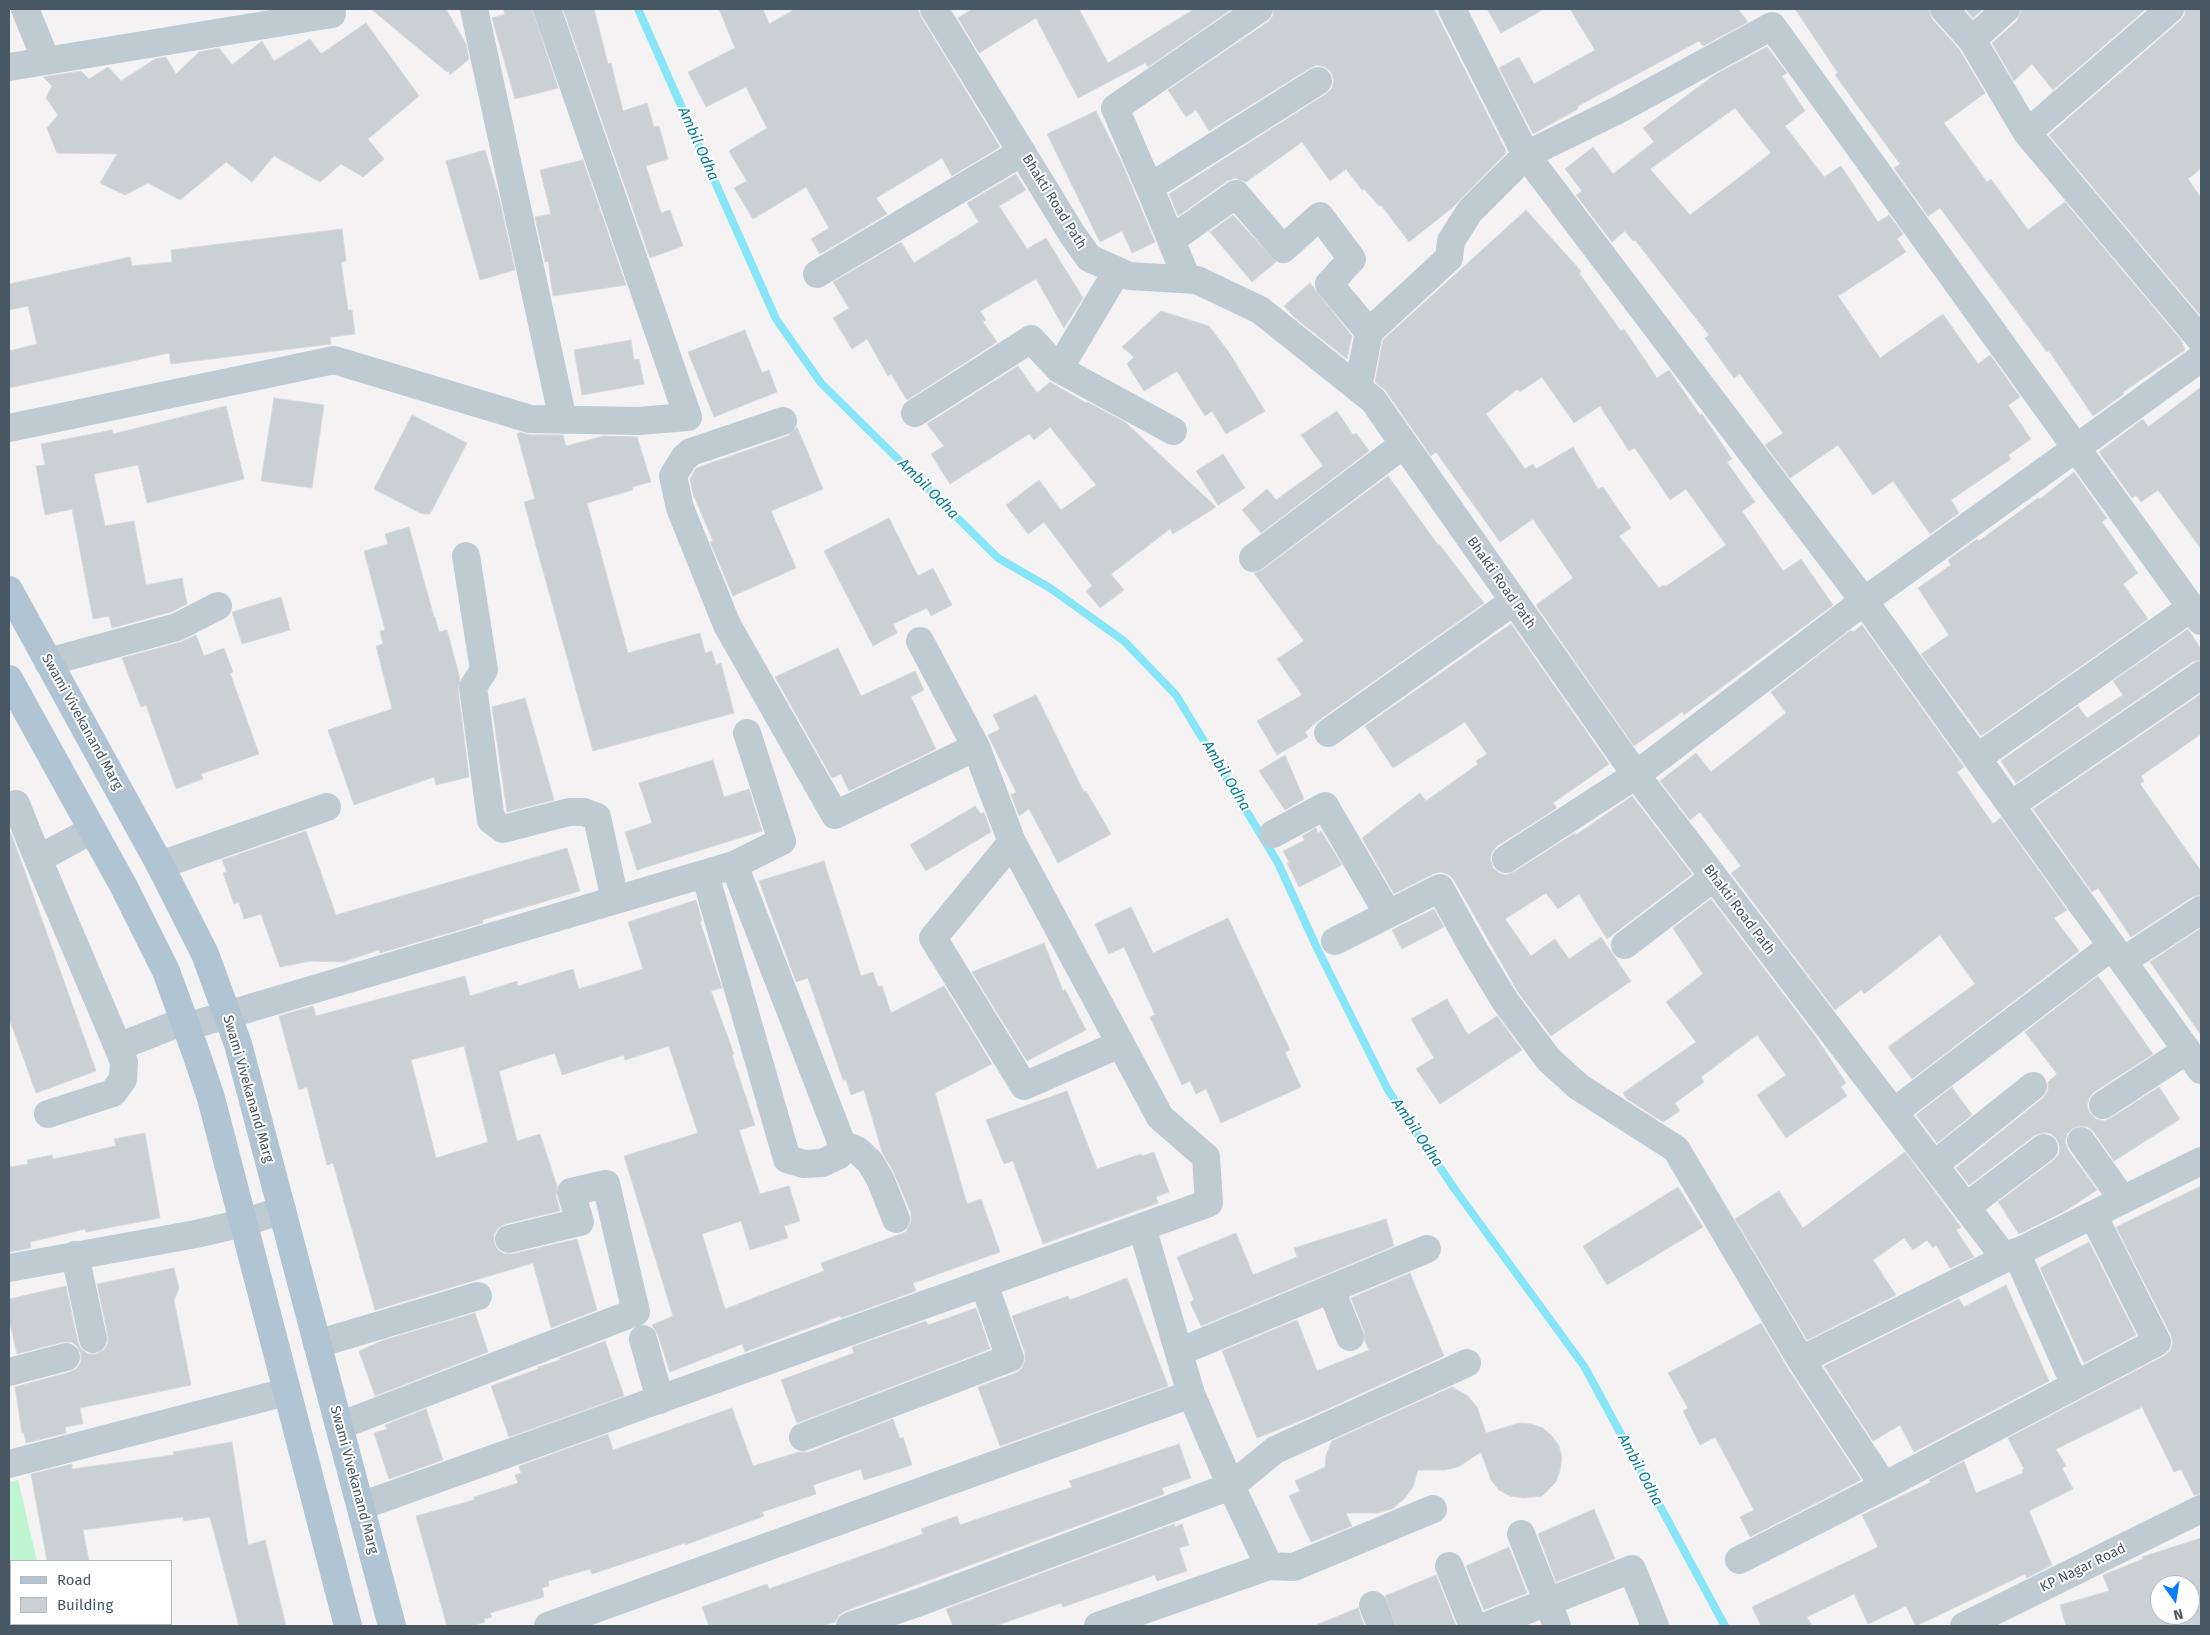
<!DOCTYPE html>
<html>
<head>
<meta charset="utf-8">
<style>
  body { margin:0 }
  #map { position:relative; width:2210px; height:1635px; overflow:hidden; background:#f5f2f3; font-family:"Fira Sans",sans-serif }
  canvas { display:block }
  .frame { position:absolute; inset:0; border:10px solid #475763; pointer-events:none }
  .legend { position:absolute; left:10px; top:1560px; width:162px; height:65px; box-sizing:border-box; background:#fff; border:1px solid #b5bcc1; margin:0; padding:6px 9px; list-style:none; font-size:15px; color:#475763 }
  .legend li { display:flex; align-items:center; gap:10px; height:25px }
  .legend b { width:25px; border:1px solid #b5bcc1 }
  .north { position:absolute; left:2150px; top:1575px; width:50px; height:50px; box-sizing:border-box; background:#fff; border:1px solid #b5bcc1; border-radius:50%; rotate:167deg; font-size:14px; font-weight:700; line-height:20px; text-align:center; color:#475763 }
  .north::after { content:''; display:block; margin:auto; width:18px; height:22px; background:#057dfc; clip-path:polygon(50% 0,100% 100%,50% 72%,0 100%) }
</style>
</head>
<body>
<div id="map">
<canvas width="2210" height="1635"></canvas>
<div class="frame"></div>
<ul class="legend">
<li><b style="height:6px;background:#b0c4d4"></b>Road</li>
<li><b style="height:14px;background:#cbd0d5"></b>Building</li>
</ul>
<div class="north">N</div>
</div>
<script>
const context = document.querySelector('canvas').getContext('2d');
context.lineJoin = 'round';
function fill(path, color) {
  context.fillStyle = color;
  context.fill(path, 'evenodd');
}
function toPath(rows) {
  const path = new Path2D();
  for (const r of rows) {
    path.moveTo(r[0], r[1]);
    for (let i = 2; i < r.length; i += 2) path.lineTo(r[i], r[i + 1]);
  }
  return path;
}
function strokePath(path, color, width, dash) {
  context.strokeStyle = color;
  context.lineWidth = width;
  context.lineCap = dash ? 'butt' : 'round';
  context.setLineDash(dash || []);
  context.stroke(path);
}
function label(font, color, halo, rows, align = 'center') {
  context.font = font + ' "Fira Sans",sans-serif';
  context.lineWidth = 4;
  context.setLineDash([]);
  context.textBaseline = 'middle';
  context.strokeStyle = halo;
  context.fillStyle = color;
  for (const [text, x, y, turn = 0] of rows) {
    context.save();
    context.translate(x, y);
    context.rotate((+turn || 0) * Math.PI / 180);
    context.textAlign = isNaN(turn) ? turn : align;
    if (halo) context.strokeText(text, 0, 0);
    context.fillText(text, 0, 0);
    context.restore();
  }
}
const green = toPath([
  [18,1480,37,1561,11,1561,11,1624,16,1624,9,1626,9,1482]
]);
const stream = toPath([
  [638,9,776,319,821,383,998,558,1050,588,1124,641,1176,695,1278,863,1317,948,1388,1090,1456,1191,1584,1366,1725,1626]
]);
const building = toPath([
  [371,9,446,9,466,44,469,59,450,75,449,71,447,72,371,9],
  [503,9,532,9,558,88,515,99,492,18,505,14,503,9],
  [563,9,594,9,608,64,611,63,623,111,647,103,654,127,659,126,668,159,646,166,661,213,670,210,683,246,650,258,563,9],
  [719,9,763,9,769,24,795,9,918,9,921,17,1000,147,952,176,942,158,901,183,876,198,887,214,820,254,811,239,829,228,806,187,753,219,734,188,747,181,729,151,767,128,746,87,706,107,688,72,735,48,719,9],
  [972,9,1079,9,1108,63,1194,9,1232,9,1148,67,1145,63,1078,98,1036,18,979,53,958,18,972,9],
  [1274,9,1434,9,1506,151,1504,152,1506,153,1452,208,1409,242,1381,205,1379,206,1364,189,1362,190,1346,169,1330,181,1302,142,1246,182,1235,178,1227,181,1178,216,1169,194,1326,94,1332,88,1334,80,1331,72,1325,67,1317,65,1310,68,1209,131,1196,110,1186,117,1168,90,1268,22,1273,16,1274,9],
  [1487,9,1544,9,1501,33,1487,9],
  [1570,9,1738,9,1748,22,1703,46,1699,41,1578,106,1578,109,1533,134,1499,68,1519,57,1534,84,1595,50,1570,9],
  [1795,9,1929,9,1932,19,1959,49,1985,93,1944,123,1987,182,1991,179,2028,230,2065,202,2181,340,2185,350,2123,392,2124,394,2093,416,2049,351,2047,352,1940,208,1928,216,1894,168,1900,164,1835,75,1838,73,1795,9],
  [1965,9,1983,9,1973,18,1965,9],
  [2021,9,2146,9,2053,90,2032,64,2014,81,1992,43,2017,21,2021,9],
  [2185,9,2201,9,2201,168,2188,179,2201,198,2201,316,2049,135,2180,21,2185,15,2185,9],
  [366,23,419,96,368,139,384,159,363,177,341,164,320,182,274,156,252,182,226,162,180,200,148,183,125,195,100,183,117,154,57,153,47,128,58,115,46,98,52,86,43,77,81,71,89,79,108,67,121,81,155,59,166,57,176,74,199,52,219,48,232,65,262,41,274,61,310,39,321,54,366,23],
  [1767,47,1787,73,1782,76,1805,111,1785,126,1824,177,1841,166,1878,222,1889,215,1903,234,1897,239,1906,252,1838,296,1880,358,1943,314,1978,364,1990,355,2020,397,2008,405,2031,439,2008,455,2011,459,1951,500,1959,513,1930,534,1893,481,1873,495,1838,445,1790,478,1765,445,1783,433,1740,374,1734,378,1705,338,1709,335,1635,240,1633,241,1625,231,1612,242,1576,195,1582,191,1565,169,1593,147,1613,174,1654,142,1643,128,1716,74,1767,47],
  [1735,108,1771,153,1690,215,1650,169,1735,108],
  [1096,111,1122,163,1155,242,1132,253,1122,231,1100,242,1047,134,1096,111],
  [485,150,499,197,515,270,480,280,446,161,485,150],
  [583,160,626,285,553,296,548,261,545,262,535,217,551,214,540,170,583,160],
  [1016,174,1026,190,999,206,1027,249,1046,238,1083,298,1064,328,1036,279,980,311,986,320,983,322,997,342,907,400,891,374,888,376,867,339,852,349,833,318,849,308,833,282,901,242,914,263,979,222,967,203,1016,174],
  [1526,210,1581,271,1579,273,1621,331,1624,329,1657,378,1669,370,1700,415,1702,414,1732,459,1727,462,1755,502,1742,511,1783,571,1801,559,1833,605,1684,715,1682,712,1634,746,1536,605,1573,578,1533,519,1500,542,1436,452,1431,456,1386,391,1375,382,1383,340,1526,210],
  [1542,377,1574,423,1600,406,1629,451,1635,448,1670,500,1686,489,1726,545,1665,587,1664,585,1659,588,1619,536,1631,528,1603,487,1598,489,1573,447,1536,469,1533,464,1525,469,1486,414,1517,389,1520,392,1542,377],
  [1233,215,1276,262,1252,282,1210,232,1233,215],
  [342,229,346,261,341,262,348,310,352,310,355,334,330,337,331,344,171,364,169,353,9,388,9,351,37,344,28,306,9,310,9,284,130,257,132,266,172,262,171,250,342,229],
  [1310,283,1352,336,1347,359,1294,317,1284,306,1310,283],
  [1161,311,1209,326,1228,351,1265,411,1226,434,1212,411,1205,416,1177,371,1144,391,1127,364,1134,357,1122,347,1161,311],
  [745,330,762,373,769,370,777,392,714,417,688,352,745,330],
  [631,340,634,360,639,359,644,384,582,395,574,350,631,340],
  [1018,366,1037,393,1050,382,1086,403,1087,402,1125,422,1216,507,1173,534,1170,529,1111,574,1124,590,1100,608,1086,591,1092,586,1044,522,1028,534,1006,505,1039,480,1061,510,1096,485,1050,427,1034,440,1029,434,950,484,931,454,944,446,927,424,1018,366],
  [2201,387,2201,549,2158,490,2141,502,2136,495,2132,498,2099,452,2143,419,2148,427,2201,387],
  [274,398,324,405,312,488,261,481,274,398],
  [226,406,244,479,147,503,138,465,94,474,105,526,134,521,146,585,182,578,187,604,171,612,112,628,109,616,93,619,72,509,45,515,36,466,45,465,41,444,112,430,113,434,226,406],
  [1337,411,1353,435,1356,433,1369,451,1261,533,1242,510,1267,489,1276,500,1323,466,1301,435,1337,411],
  [412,415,467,443,430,514,422,514,374,489,412,415],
  [797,427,823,489,771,511,796,568,733,596,710,542,713,541,693,494,690,479,696,468,788,436,797,427],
  [520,432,530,435,563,435,566,446,604,436,637,437,651,482,632,487,633,490,587,503,628,653,700,633,705,653,712,651,716,665,721,663,734,713,593,751,524,502,535,499,517,434,520,432],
  [1223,454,1245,488,1218,505,1196,471,1223,454],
  [2074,472,2107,518,2102,522,2138,573,2123,584,2148,619,1981,736,1921,654,1949,635,1918,588,1951,565,1948,560,1977,539,1979,541,2038,498,2040,499,2074,472],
  [1388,476,1438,545,1439,544,1484,603,1319,720,1305,732,1308,737,1277,755,1257,721,1302,695,1277,659,1304,641,1254,573,1262,570,1388,476],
  [889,518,918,576,933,568,952,605,931,616,927,608,893,624,897,633,873,646,824,551,889,518],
  [409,527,434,617,435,617,439,632,447,630,460,679,458,689,469,777,436,785,434,777,354,805,328,730,392,709,376,646,383,644,380,631,385,630,364,551,388,544,385,534,409,527],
  [281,597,290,630,242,644,232,612,281,597],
  [1511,624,1609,764,1553,803,1557,808,1497,846,1492,852,1490,859,1493,868,1499,873,1506,875,1514,872,1575,833,1576,835,1632,796,1692,874,1607,939,1579,894,1558,909,1546,893,1505,919,1531,956,1555,939,1569,959,1601,937,1631,981,1551,1036,1518,992,1454,880,1449,875,1441,872,1433,874,1394,894,1362,838,1420,793,1426,801,1478,764,1476,761,1487,754,1465,722,1393,768,1365,726,1511,624],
  [1862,625,1964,767,1957,772,1993,824,2001,818,2067,910,2054,918,2079,951,1912,1079,1888,1047,1975,984,1940,935,1864,994,1861,990,1835,1010,1731,873,1741,866,1700,812,1690,820,1660,781,1696,753,1711,772,1786,713,1771,692,1851,630,1853,632,1862,625],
  [2188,629,2201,649,2201,660,2192,662,2016,783,2001,761,2078,706,2087,718,2123,695,2113,681,2188,629],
  [196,635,204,656,224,648,233,672,230,673,259,754,201,774,203,779,176,789,146,705,141,707,122,658,181,642,196,635],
  [838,648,861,696,915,671,924,690,911,697,936,749,849,791,841,774,832,778,775,677,838,648],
  [2201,694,2201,734,2141,776,2144,781,2140,784,2201,871,2201,895,2192,897,2131,937,2098,888,2092,892,2033,809,2201,694],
  [1036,695,1084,792,1086,791,1111,834,1058,863,1029,809,1019,816,1011,795,1016,792,988,735,1000,729,993,715,1036,695],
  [525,698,554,800,507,812,492,707,525,698],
  [1285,755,1304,799,1285,810,1259,771,1285,755],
  [713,760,724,797,749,789,762,831,637,870,625,832,652,823,639,783,713,760],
  [975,806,981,814,984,812,991,832,926,871,910,845,975,806],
  [1316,828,1318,833,1321,831,1342,865,1299,887,1287,863,1289,862,1283,851,1305,840,1302,836,1316,828],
  [306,831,336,915,567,848,580,891,482,920,483,923,380,953,379,950,343,962,311,961,280,967,261,914,244,919,239,902,234,904,223,873,227,872,222,860,306,831],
  [11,833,96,1071,36,1093,9,1018,9,834,11,833],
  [824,861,861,976,873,972,878,987,882,986,891,1013,944,986,992,1064,935,1093,967,1204,981,1199,1000,1252,913,1283,916,1291,841,1318,840,1316,745,1352,742,1344,670,1372,658,1335,652,1325,673,1316,624,1156,698,1133,669,1046,625,1060,624,1055,562,1075,555,1053,499,1071,517,1141,540,1134,557,1186,556,1196,560,1211,505,1224,498,1228,494,1234,494,1242,498,1250,504,1254,512,1254,577,1239,597,1310,551,1328,533,1263,375,1310,333,1163,327,1165,307,1087,299,1090,279,1016,313,1006,316,1016,465,976,470,996,517,981,518,986,573,969,579,989,643,969,628,922,696,900,702,921,700,922,722,988,711,991,734,1054,732,1055,755,1125,739,1130,760,1194,789,1186,800,1221,784,1226,788,1238,750,1250,741,1221,702,1234,725,1309,824,1271,821,1263,906,1232,911,1222,911,1213,894,1173,882,1152,864,1090,851,1095,846,1080,843,1080,808,978,796,982,759,881,824,861],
  [464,1046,488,1142,436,1158,411,1060,464,1046],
  [1711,899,1816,1037,1846,1083,1841,1087,1847,1096,1786,1138,1757,1095,1786,1075,1757,1035,1701,1077,1704,1082,1675,1103,1680,1111,1663,1122,1627,1099,1623,1093,1696,1042,1666,1002,1703,974,1673,928,1711,899],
  [1131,907,1153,953,1228,918,1290,1050,1285,1052,1301,1087,1221,1123,1206,1089,1196,1094,1190,1081,1182,1085,1150,1017,1155,1015,1124,947,1109,954,1095,924,1131,907],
  [1434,909,1444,927,1402,949,1392,930,1434,909],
  [2201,928,2201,1035,2150,962,2201,928],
  [1044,943,1063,991,1065,989,1086,1030,1027,1061,972,972,1044,943],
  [2098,976,2153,1054,2094,1092,2089,1098,2087,1106,2090,1113,2096,1119,2104,1121,2111,1118,2159,1087,2180,1119,2114,1161,2094,1132,2088,1127,2079,1126,2072,1129,2067,1134,2065,1142,2068,1150,2097,1190,2065,1211,2019,1234,1998,1202,2054,1160,2059,1154,2060,1147,2056,1138,2050,1133,2042,1133,2035,1135,1969,1185,1956,1168,2043,1098,2048,1091,2048,1082,2057,1074,2025,1032,2098,976],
  [1447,999,1468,1035,1497,1016,1522,1050,1440,1104,1416,1069,1434,1058,1411,1019,1447,999],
  [1952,1087,1972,1115,1937,1143,1916,1115,1952,1087],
  [1067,1091,1097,1169,1141,1154,1142,1156,1154,1152,1169,1192,1156,1197,1158,1203,1043,1244,1013,1161,1004,1164,986,1120,1067,1091],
  [145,1133,160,1218,86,1232,85,1229,30,1242,31,1248,9,1252,9,1167,28,1164,27,1160,52,1155,53,1159,116,1146,114,1139,145,1133],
  [1905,1152,1961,1227,1956,1230,1974,1257,1950,1268,1936,1245,1933,1248,1927,1240,1913,1250,1904,1238,1873,1260,1896,1295,1807,1340,1735,1219,1779,1191,1803,1228,1905,1152],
  [2201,1186,2201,1494,2194,1495,2181,1469,2174,1472,2142,1407,2056,1449,2066,1466,2062,1468,2073,1489,2029,1511,2052,1565,2027,1578,2025,1574,1916,1626,1906,1606,1868,1624,1854,1594,1807,1617,1812,1626,1761,1626,1752,1607,1878,1547,1862,1515,1931,1482,1929,1480,1964,1461,1976,1493,2023,1473,2022,1470,2024,1469,2008,1438,2164,1356,2170,1351,2173,1343,2171,1335,2116,1227,2201,1186],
  [1678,1187,1703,1227,1607,1285,1583,1246,1678,1187],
  [1386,1219,1394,1246,1201,1326,1190,1302,1194,1300,1177,1257,1236,1233,1253,1275,1297,1257,1294,1248,1386,1219],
  [2089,1242,2136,1335,2084,1363,2040,1268,2089,1242],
  [174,1268,179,1288,174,1300,191,1385,80,1408,83,1424,65,1427,66,1433,26,1443,24,1433,22,1433,15,1387,70,1372,77,1368,81,1362,81,1354,77,1346,71,1342,63,1342,17,1354,9,1319,9,1299,66,1286,78,1343,81,1349,88,1354,96,1354,104,1350,108,1343,108,1336,97,1284,174,1268],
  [1410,1273,1444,1356,1307,1418,1257,1438,1222,1351,1297,1320,1317,1371,1369,1350,1365,1341,1364,1331,1351,1298,1410,1273],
  [1127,1278,1168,1386,1000,1446,978,1387,1016,1373,1022,1368,1025,1361,1025,1353,1012,1316,1068,1296,1070,1300,1127,1278],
  [2006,1285,2049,1381,1914,1452,1900,1425,1873,1441,1824,1366,1959,1299,1964,1307,2006,1285],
  [976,1308,990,1349,797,1423,781,1380,854,1353,852,1347,926,1321,928,1325,976,1308],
  [475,1313,488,1352,375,1396,359,1351,384,1340,475,1313],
  [1761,1323,1788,1369,1861,1480,1750,1537,1740,1517,1754,1510,1715,1437,1700,1445,1683,1411,1688,1408,1668,1373,1761,1323],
  [605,1341,624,1396,509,1437,491,1386,538,1369,538,1367,560,1360,560,1358,605,1341],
  [1452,1387,1468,1396,1477,1407,1486,1433,1519,1423,1531,1424,1543,1428,1552,1436,1559,1446,1562,1458,1560,1470,1556,1482,1542,1496,1523,1498,1510,1496,1499,1490,1491,1480,1481,1452,1458,1467,1445,1470,1418,1470,1413,1487,1404,1499,1392,1509,1377,1513,1346,1513,1352,1526,1311,1542,1289,1496,1300,1491,1295,1481,1325,1467,1326,1455,1332,1441,1452,1387],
  [732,1408,753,1466,799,1452,809,1452,893,1419,900,1439,903,1437,912,1465,864,1480,861,1469,813,1485,816,1494,762,1512,764,1516,685,1545,685,1543,592,1574,590,1569,548,1581,549,1586,542,1588,544,1597,490,1613,492,1617,484,1619,485,1622,472,1626,447,1626,416,1516,474,1500,474,1497,518,1483,515,1475,521,1473,519,1466,608,1434,613,1450,732,1408],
  [426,1409,443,1460,389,1479,374,1433,387,1429,385,1425,426,1409],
  [232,1442,248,1545,265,1540,286,1626,239,1626,210,1517,184,1521,183,1517,83,1530,89,1561,47,1561,31,1474,72,1464,72,1469,174,1455,173,1452,232,1442],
  [1179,1444,1191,1478,1162,1488,1164,1494,845,1611,839,1615,835,1622,823,1626,709,1626,702,1607,767,1584,769,1589,923,1534,921,1529,957,1516,960,1525,1072,1487,1069,1481,1179,1444],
  [1594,1509,1615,1559,1556,1582,1538,1534,1594,1509],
  [1174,1524,1175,1527,1182,1524,1189,1545,1179,1548,1187,1571,1157,1581,1155,1575,1063,1607,1061,1603,995,1626,953,1626,946,1609,1174,1524],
  [2201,1538,2201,1626,2066,1626,2060,1605,2109,1591,2103,1575,2143,1559,2142,1557,2201,1538],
  [2160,1585,2190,1585,2190,1615,2160,1615,2160,1585],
  [1509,1547,1527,1593,1484,1610,1466,1566,1509,1547],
  [1436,1575,1456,1626,1396,1626,1385,1596,1436,1575],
  [1358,1608,1364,1626,1316,1626,1316,1625,1358,1608]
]);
const minor = toPath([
  [25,9,46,60],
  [474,9,563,420],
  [934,9,1072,234,1089,258,1129,276,1197,280,1260,310,1373,400,1636,775,2005,1258],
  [1452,9,1526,155,1864,601,2201,1070],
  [1944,9,1972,40,2027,133,2201,340],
  [1972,40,2006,9],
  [9,67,332,14],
  [2027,133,2170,9],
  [1150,187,1318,81],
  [1171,240,1236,194,1283,249,1320,216,1352,259,1329,284,1369,332],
  [1117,271,1059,369,1173,431],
  [817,274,1022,152],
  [1187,279,1153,196,1115,108,1259,9],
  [1358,388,1369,332,1449,258,1451,241,1470,211,1526,155,1618,110,1772,26,2201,621],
  [915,413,1031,339,1059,369],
  [783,421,691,452,684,458,673,476,680,508,727,625,835,815,976,747],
  [9,428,334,360,530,419,638,421,688,417,547,9],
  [466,556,484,670,473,687,491,820,503,829,569,812,584,812,597,817,615,900],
  [1253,558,1404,444],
  [48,662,177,627,218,606],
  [1328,733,1514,601],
  [1977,758,2192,607],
  [16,804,38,859],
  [2011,805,2201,675],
  [92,830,38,859,118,1047,184,1021],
  [1273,834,1325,806,1388,914],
  [1012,842,933,938,1024,1086,1120,1044],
  [1506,859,1636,775,1864,601,2201,358],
  [160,865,327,807],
  [705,874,787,1159,804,1164,822,1163,839,1155,842,1144,734,865],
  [1335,941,1440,888,1473,948,1505,1001,1549,1060,1579,1087,1676,1149,1801,1360,1884,1486],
  [1625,945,1714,877],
  [2123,961,2201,910],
  [186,1027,734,865,782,841,747,733],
  [2103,1105,2187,1050],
  [1894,1112,2112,946],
  [48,1114,113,1093,123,1079,124,1062,118,1047],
  [2081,1141,2123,1200],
  [842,1144,857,1150,870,1162,880,1179,896,1219],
  [1934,1165,2033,1086],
  [1966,1207,2044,1148],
  [1142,1227,1191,1394,1231,1486,1269,1566],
  [2016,1252,2075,1385],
  [75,1255,93,1339],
  [9,1268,196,1234,243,1223,282,1210],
  [1331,1290,1350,1337],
  [643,1339,660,1400],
  [317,1344,478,1296],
  [1179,1352,1427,1249],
  [1801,1360,2201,1161],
  [9,1372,66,1357],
  [339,1426,636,1312,606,1184,571,1192,580,1222,509,1239],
  [803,1437,1010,1358,984,1284],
  [9,1464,286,1392],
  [361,1506,1209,1203,1206,1157,1160,1117,1012,842,976,747,920,641],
  [1521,1534,1557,1626],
  [1739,1560,1884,1486,2157,1342,2093,1215],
  [1449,1566,1473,1626],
  [1373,1605,1381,1626],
  [548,1626,1191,1394],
  [850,1626,920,1602,1231,1486,1275,1450,1467,1363],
  [1098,1626,1269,1566,1294,1567,1433,1509],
  [1486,1626,1632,1569,1655,1626],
  [1964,1626,2201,1509]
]);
const major = toPath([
  [9,590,160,865,205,954,238,1044,392,1626],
  [9,679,123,885,166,971,197,1056,211,1098,348,1626]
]);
const streetNames = [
  ["Bhakti Road Path",1054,202,58],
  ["Bhakti Road Path",1501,583,55],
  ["Swami Vivekanand Marg",82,722,61],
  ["Bhakti Road Path",1739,910,53],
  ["Swami Vivekanand Marg",248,1089,74],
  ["Swami Vivekanand Marg",354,1480,75],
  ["KP Nagar Road",2083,1568,-26]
];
const waterNames = [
  ["Ambil Odha",698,144,66],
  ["Ambil Odha",928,489,45],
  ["Ambil Odha",1226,776,59],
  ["Ambil Odha",1417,1133,56],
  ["Ambil Odha",1640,1470,62]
];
fill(green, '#bef5d1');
strokePath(stream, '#86e5f7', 8);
fill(building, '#cbd0d5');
strokePath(building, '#d6d9de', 1);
strokePath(minor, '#bfcbd3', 28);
strokePath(major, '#b0c4d4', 28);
label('14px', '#475763', '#fff', streetNames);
label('italic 15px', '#047c92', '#fff', waterNames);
</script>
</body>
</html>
